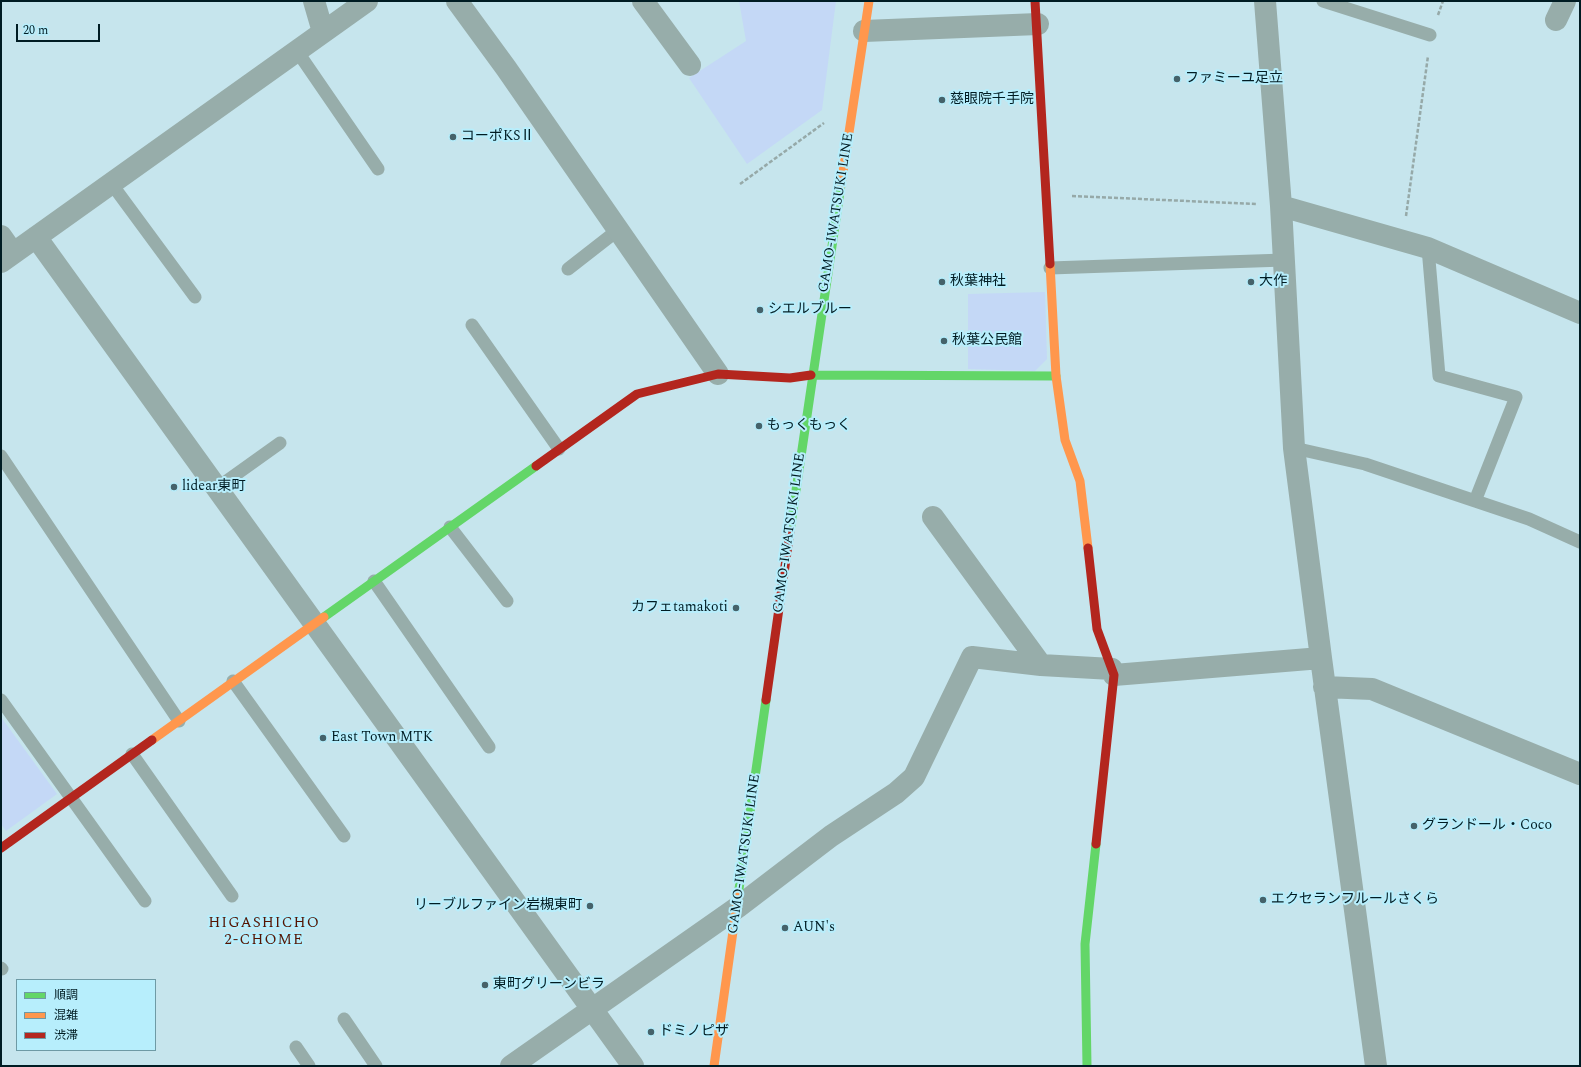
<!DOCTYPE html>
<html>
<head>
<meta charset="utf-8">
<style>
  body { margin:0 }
  #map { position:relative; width:1581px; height:1067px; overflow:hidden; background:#c6e5ed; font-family:Spectral,"Noto Sans JP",serif }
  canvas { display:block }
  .frame { position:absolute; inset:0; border:2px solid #001c23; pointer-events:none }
  .legend { position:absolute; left:16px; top:979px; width:140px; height:72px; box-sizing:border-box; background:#b7eefc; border:1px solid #6e9aa5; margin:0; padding:5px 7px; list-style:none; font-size:12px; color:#001c23 }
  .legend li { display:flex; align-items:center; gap:8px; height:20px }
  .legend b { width:20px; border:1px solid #6e9aa5 }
  .scale { position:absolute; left:16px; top:24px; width:84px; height:18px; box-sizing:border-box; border:2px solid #001c23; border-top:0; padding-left:5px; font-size:12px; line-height:14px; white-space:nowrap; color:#001c23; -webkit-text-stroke:3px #b7eefc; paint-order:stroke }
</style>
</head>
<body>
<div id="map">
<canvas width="1581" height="1067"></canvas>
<div class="frame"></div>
<ul class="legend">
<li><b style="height:5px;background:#63d668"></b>順調</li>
<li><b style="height:5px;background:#ff974d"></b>混雑</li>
<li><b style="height:5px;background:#b3261e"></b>渋滞</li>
</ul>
<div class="scale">20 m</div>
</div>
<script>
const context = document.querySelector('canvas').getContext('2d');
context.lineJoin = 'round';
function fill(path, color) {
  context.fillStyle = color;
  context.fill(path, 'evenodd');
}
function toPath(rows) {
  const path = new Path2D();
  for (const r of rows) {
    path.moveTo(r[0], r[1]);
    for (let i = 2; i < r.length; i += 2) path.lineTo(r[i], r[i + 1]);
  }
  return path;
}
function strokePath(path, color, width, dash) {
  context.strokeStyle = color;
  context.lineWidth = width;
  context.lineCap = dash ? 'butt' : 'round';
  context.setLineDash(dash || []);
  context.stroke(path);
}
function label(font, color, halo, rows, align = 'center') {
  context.font = font + ' Spectral,"Noto Sans JP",serif';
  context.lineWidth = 4;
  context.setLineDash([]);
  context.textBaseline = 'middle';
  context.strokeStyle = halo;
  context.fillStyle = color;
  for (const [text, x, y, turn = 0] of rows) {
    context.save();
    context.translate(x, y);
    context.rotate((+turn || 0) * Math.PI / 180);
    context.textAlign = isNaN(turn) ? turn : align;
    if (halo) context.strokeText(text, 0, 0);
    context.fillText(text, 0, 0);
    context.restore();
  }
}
const green = toPath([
  [739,1,836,1,822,110,747,164,689,78,746,41],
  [1045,292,1047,359,1035,371,968,369,968,294],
  [1,717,57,794,6,831,1,824]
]);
const path = toPath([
  [1438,15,1443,1],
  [740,184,824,123],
  [1072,196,1256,204],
  [1406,216,1428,56]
]);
const lane = toPath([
  [1323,1,1430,35],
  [297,51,378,169],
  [111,183,195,297],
  [1428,248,1439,376,1516,397,1475,501],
  [1050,268,1284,260],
  [568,269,618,230],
  [472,325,559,449],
  [1294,448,1365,464,1529,519,1580,542],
  [1,456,179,721],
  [217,488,280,443],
  [450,527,507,601],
  [374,581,489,747],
  [233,681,344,836],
  [1,700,145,901],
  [132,754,232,896],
  [1,968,2,969],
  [344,1019,376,1066],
  [296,1047,309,1066]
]);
const street = toPath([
  [314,1,323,32],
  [457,1,506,68,718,374],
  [643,1,690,65],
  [1265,1,1281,206,1294,448,1321,658,1376,1066],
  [1556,20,1565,1],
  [864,31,1038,24],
  [1281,206,1428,248,1580,313],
  [1,236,13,253],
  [36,237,633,1066],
  [1,262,367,1],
  [933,517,1041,665],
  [1114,675,1321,658],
  [1324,687,1372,689,1580,774],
  [511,1066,738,907,831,836,896,793,914,777,972,657,1041,665,1112,669]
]);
const fast = toPath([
  [811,375,1056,376],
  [790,531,841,185],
  [324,617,536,466],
  [738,896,766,700],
  [1087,1066,1085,944,1096,844]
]);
const slow = toPath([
  [841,185,869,1],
  [1050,264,1056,376,1065,440,1080,481,1088,548],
  [152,740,324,617],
  [714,1066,738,896]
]);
const jam = toPath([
  [1035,1,1050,264],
  [536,466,637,394,718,374,790,378,811,375],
  [1088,548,1097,629,1114,675,1096,844],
  [766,700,790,531],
  [1,848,152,740]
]);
const markers = [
  [1177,79,4,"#45626a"],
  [942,100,4,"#45626a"],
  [453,137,4,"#45626a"],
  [942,282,4,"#45626a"],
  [1251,282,4,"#45626a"],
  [760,310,4,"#45626a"],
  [944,341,4,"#45626a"],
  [759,426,4,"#45626a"],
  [174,487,4,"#45626a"],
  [736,608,4,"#45626a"],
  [323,738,4,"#45626a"],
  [1414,826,4,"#45626a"],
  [1263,900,4,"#45626a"],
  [590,906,4,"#45626a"],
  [785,928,4,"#45626a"],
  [485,985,4,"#45626a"],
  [651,1032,4,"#45626a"]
];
const poiNames = [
  ["ファミーユ足立",1185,79],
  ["慈眼院千手院",950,100],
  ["コーポKSⅡ",461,137],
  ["秋葉神社",950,282],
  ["大作",1259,282],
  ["シエルブルー",768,310],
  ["秋葉公民館",952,341],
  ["もっくもっく",767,426],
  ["lidear東町",182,487],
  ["カフェtamakoti",728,608,"right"],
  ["East Town MTK",331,738],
  ["グランドール・Coco",1422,826],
  ["エクセランフルールさくら",1271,900],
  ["リーブルファイン岩槻東町",582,906,"right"],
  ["AUN's",793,928],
  ["東町グリーンビラ",493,985],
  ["ドミノピザ",659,1032]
];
const streetNames = [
  ["GAMO-IWATSUKI LINE",837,213,-81],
  ["GAMO-IWATSUKI LINE",790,533,-82],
  ["GAMO-IWATSUKI LINE",745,854,-82]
];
const neighbourhoodNames = [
  ["HIGASHICHO",264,924],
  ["2-CHOME",264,941]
];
fill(green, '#c4d8f6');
strokePath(path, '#96a9a8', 2.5, [4, 2]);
strokePath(lane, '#97adaa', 13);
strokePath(street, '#97adaa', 22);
strokePath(fast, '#63d668', 9);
strokePath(slow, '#ff974d', 9);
strokePath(jam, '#b3261e', 9);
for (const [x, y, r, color] of markers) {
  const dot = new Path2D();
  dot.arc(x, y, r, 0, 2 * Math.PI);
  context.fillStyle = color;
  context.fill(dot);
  strokePath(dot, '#b7eefc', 1.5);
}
label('14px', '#001c23', '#b7eefc', poiNames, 'left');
label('14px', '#001c23', '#b7eefc', streetNames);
context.letterSpacing = '1px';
label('15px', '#551402', '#b7eefc', neighbourhoodNames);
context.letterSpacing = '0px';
</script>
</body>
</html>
